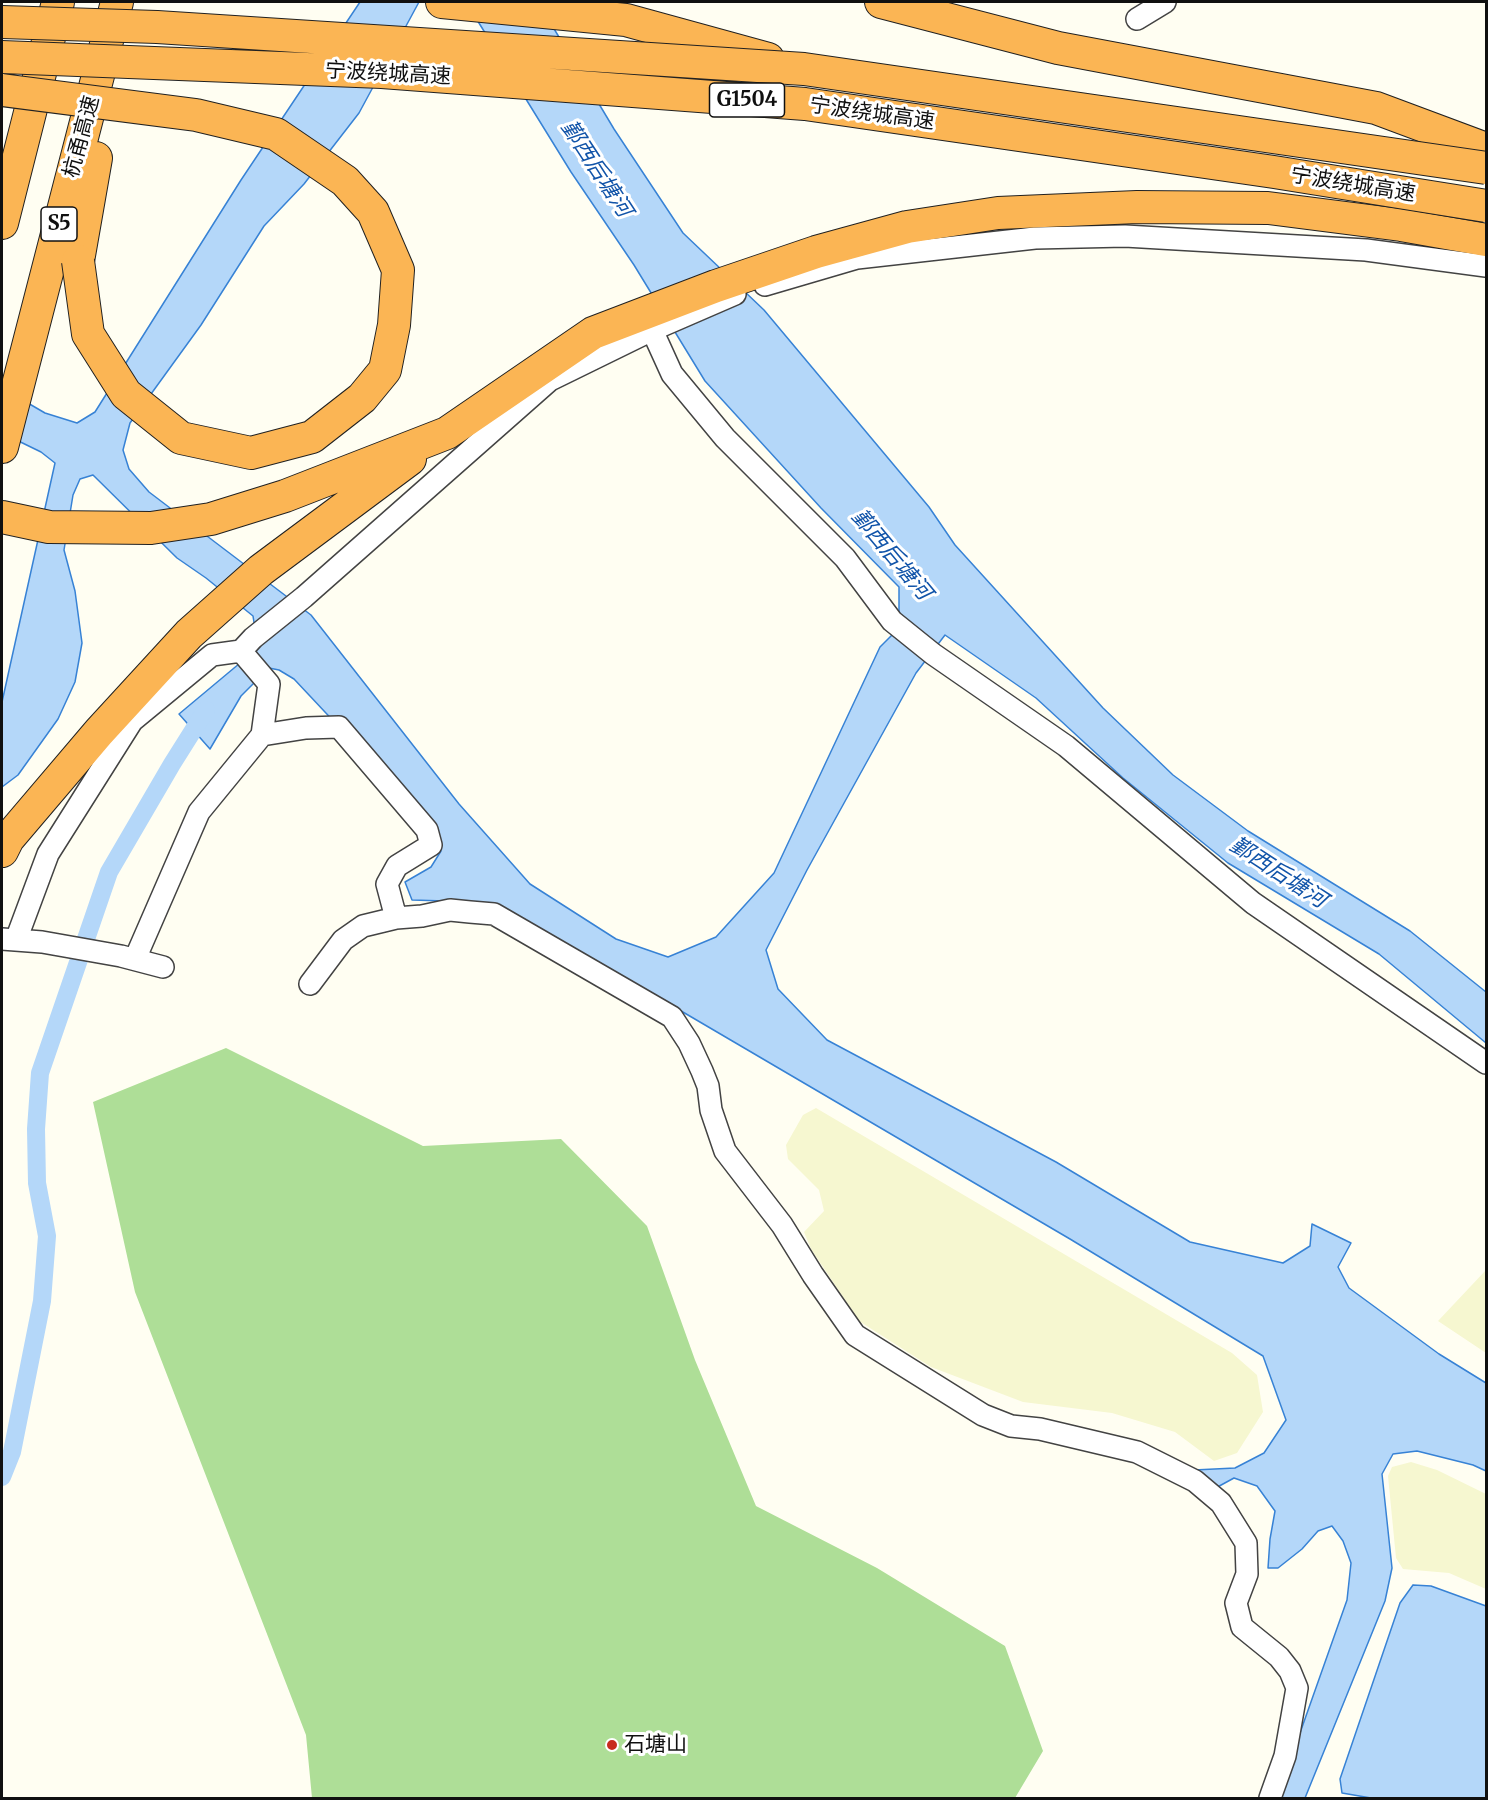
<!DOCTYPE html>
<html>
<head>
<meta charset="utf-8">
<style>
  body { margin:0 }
  #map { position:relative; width:1488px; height:1800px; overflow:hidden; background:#fffef2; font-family:Merriweather,serif }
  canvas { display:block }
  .frame { position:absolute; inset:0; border:3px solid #101010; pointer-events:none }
</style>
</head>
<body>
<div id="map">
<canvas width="1488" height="1800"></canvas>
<div class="frame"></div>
</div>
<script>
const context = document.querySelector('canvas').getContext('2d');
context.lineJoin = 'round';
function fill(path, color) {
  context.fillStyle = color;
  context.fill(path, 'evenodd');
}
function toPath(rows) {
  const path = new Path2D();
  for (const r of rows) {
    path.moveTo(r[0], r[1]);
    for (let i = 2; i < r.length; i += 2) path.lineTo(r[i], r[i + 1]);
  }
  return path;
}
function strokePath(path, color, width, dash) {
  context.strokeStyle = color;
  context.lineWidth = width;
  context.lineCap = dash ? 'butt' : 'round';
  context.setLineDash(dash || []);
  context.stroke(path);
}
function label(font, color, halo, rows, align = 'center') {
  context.font = font + ' Merriweather,"Noto Sans SC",serif';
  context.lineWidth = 6;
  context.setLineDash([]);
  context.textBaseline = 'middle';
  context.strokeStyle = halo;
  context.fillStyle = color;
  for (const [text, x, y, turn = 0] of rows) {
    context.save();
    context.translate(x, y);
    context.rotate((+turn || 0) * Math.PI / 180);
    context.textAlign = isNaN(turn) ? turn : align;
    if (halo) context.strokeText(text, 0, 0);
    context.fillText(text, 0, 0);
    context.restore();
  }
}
const farmland = toPath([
  [816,1108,1232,1353,1257,1375,1263,1412,1237,1453,1214,1461,1175,1432,1112,1413,1023,1402,931,1367,859,1321,811,1249,804,1232,824,1211,819,1190,788,1159,786,1145,803,1115],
  [1486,1270,1486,1353,1438,1321],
  [1411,1462,1437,1470,1486,1494,1486,1589,1449,1573,1403,1569,1396,1558,1388,1476,1392,1467]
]);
const forest = toPath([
  [226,1048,423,1146,561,1139,647,1226,695,1360,756,1506,877,1568,1005,1646,1043,1751,1015,1798,312,1798,306,1735,135,1292,93,1102]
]);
const water = toPath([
  [360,2,419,2,359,113,304,184,264,226,201,325,130,423,123,450,129,469,149,492,311,615,459,804,530,884,616,939,668,957,716,937,774,873,880,647,892,635,899,620,899,587,821,508,705,381,634,265,571,172,466,2,538,2,614,129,683,233,764,310,929,507,955,545,1103,708,1173,775,1248,831,1410,931,1486,992,1486,1043,1379,954,1228,863,1123,778,1036,698,945,635,916,673,807,870,766,950,778,989,827,1040,1056,1162,1190,1242,1283,1263,1310,1246,1312,1224,1351,1243,1338,1267,1349,1288,1439,1354,1486,1383,1486,1471,1473,1465,1417,1451,1393,1454,1382,1474,1392,1568,1385,1601,1305,1798,1277,1798,1347,1600,1351,1563,1343,1541,1332,1526,1318,1531,1302,1549,1278,1568,1268,1568,1270,1539,1275,1511,1257,1486,1234,1478,1212,1490,1194,1470,1235,1468,1264,1453,1286,1420,1263,1356,1070,1239,630,981,445,901,412,900,405,882,431,867,441,851,416,809,294,679,279,670,269,668,241,696,210,749,179,714,258,648,253,616,206,578,177,558,93,475,80,479,73,495,64,550,75,591,82,643,75,682,58,719,18,775,2,787,2,702,55,463,41,452,2,433,2,388,45,413,77,423,95,412,241,180,360,2],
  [1413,1585,1431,1586,1486,1606,1486,1798,1371,1798,1342,1793,1340,1779,1400,1603,1413,1585]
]);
const canal = toPath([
  [2,1477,12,1452,42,1301,47,1236,37,1183,36,1129,40,1073,109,872,172,764,206,710]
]);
const minor = toPath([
  [1137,19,1165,2],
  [765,285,857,258,1035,238,1125,236,1366,250,1486,266],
  [652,330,672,374,725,438,845,558,892,621,933,654,1066,746,1253,903,1486,1063],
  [241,651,269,684,262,735],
  [2,939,42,942,121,956,163,967],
  [16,940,48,854,132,721,212,655,241,651,253,638,304,597,550,380,652,330,735,294],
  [135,959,199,812,262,735,306,728,339,727,427,830,431,845,397,866,387,884,396,918],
  [310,984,343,940,363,926,396,918,422,916,450,910,470,912,494,914,672,1017,689,1043,702,1071,708,1086,711,1110,725,1151,782,1225,813,1275,855,1335,983,1415,1011,1426,1040,1429,1137,1452,1195,1481,1221,1503,1246,1543,1247,1574,1236,1603,1242,1627,1279,1657,1290,1671,1297,1688,1285,1756,1270,1798]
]);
const highway = toPath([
  [442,2,626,20,768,59],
  [881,2,1058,48,1376,108,1486,149],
  [2,223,58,2],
  [78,261,96,158],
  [2,447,117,2],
  [2,517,49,527,151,528,211,519,285,496,447,433,593,333,716,286,816,252,907,227,998,213,1137,207,1268,208,1401,225,1486,240],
  [2,851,8,839,99,732,189,634,261,570,410,459]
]);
const highwayBridge = toPath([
  [2,22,157,27,804,69,1486,168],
  [2,57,382,72,805,104,1274,172,1486,206],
  [2,90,196,115,276,134,345,181,373,212,398,270,394,325,385,370,362,398,312,437,251,453,181,438,126,394,88,334,78,261]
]);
const markers = [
  [612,1745,6,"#c82b1f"]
];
const shields = [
  [747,100,75],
  [59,224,36]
];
const shieldNames = [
  ["G1504",747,100],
  ["S5",59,224]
];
const streetNames = [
  ["宁波绕城高速",388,74,3],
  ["宁波绕城高速",872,114,8],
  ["杭甬高速",82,137,-75],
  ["宁波绕城高速",1353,185,9]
];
const poiNames = [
  ["石塘山",624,1745]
];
const waterNames = [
  ["鄞西后塘河",596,169,57],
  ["鄞西后塘河",891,555,50],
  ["鄞西后塘河",1278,873,33]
];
fill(farmland, '#f6f7d0');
fill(forest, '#aede97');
fill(water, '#b4d7f9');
strokePath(water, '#3782d5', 1.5);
strokePath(canal, '#b4d7f9', 18);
strokePath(minor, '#434343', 24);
strokePath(highway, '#212121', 34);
strokePath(minor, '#fff', 21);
strokePath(highway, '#fbb554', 32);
strokePath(highwayBridge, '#212121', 34, []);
strokePath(highwayBridge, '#fbb554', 32);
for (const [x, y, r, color] of markers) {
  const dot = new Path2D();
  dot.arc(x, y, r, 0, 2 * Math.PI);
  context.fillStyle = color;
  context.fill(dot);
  strokePath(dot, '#fff', 2);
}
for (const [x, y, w] of shields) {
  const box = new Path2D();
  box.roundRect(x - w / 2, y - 17, w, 34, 4.5);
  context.fillStyle = '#fff';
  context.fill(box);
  strokePath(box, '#101010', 1.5);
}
label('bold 20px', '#101010', null, shieldNames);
label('21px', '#101010', '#fff', streetNames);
label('21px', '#101010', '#fff', poiNames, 'left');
label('italic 22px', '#1154a9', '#fff', waterNames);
</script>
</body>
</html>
